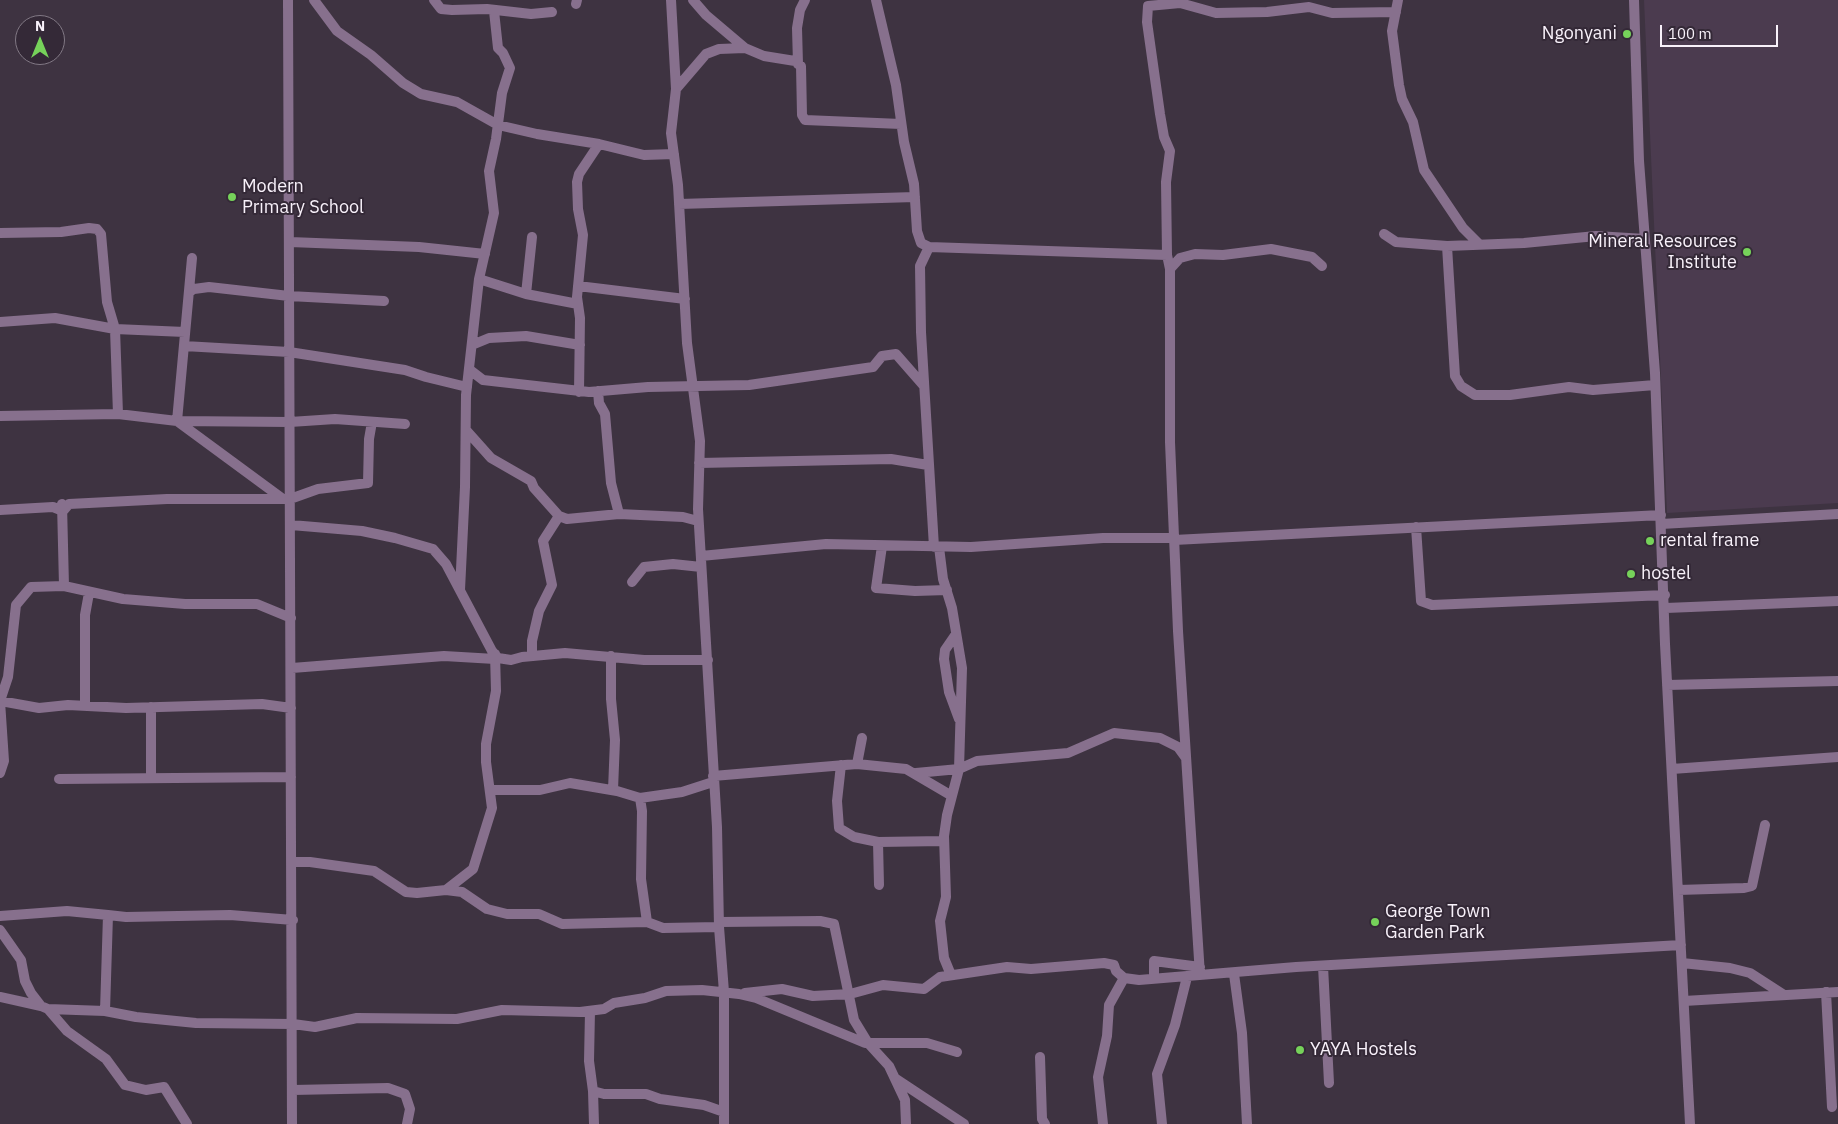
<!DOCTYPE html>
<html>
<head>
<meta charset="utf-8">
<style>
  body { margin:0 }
  #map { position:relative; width:1838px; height:1124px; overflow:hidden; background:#3e3341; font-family:"IBM Plex Sans",sans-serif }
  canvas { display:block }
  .north { position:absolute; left:15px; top:15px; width:50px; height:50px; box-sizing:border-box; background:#342937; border:1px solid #827985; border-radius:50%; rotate:0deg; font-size:14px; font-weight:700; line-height:20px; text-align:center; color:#f8f1fa }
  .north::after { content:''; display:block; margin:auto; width:18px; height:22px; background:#76d25a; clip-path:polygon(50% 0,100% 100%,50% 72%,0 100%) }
  .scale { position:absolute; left:1660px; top:25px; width:118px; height:22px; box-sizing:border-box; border:2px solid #f8f1fa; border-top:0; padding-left:6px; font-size:15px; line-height:18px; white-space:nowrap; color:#f8f1fa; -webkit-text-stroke:4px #342937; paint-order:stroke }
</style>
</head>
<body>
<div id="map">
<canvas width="1838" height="1124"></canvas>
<div class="north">N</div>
<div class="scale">100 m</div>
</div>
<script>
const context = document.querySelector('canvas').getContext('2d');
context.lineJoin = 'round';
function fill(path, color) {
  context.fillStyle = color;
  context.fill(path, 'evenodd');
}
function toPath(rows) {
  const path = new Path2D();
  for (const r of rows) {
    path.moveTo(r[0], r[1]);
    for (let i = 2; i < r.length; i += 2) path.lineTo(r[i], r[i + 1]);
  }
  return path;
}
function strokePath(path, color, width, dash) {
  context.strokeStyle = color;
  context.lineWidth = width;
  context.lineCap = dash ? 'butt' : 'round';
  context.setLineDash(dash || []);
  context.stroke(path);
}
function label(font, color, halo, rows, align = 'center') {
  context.font = font + ' "IBM Plex Sans",sans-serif';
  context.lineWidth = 4;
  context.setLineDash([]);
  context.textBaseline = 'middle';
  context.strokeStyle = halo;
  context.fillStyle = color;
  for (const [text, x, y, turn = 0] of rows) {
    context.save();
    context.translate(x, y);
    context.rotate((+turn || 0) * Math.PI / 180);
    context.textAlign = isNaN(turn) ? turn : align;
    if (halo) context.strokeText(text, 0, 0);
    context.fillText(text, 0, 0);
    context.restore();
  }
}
const built = toPath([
  [1644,0,1838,0,1838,503,1667,513]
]);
const minor = toPath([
  [288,0,292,1124],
  [314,0,337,31,371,55,403,83,421,94,457,102,498,125,537,134,599,144,644,155,674,154],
  [434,0,441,9,452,10,487,9,531,14,552,12],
  [671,0,676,89,671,133,678,185,687,343,700,441,698,509,717,827,719,927,724,992,724,1124],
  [693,0,706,15,745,48,764,56,795,61,801,66,802,115,805,120,901,124],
  [876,0,896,85,904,142,914,184,917,231,921,243,929,247,1167,255,1170,269,1170,442,1178,631,1200,975],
  [1398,0,1392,31,1399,85,1402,99,1413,122,1424,170,1463,228,1479,244],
  [1634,0,1639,161,1655,373,1665,644,1690,1124],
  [576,4,577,0],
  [798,64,797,28,800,10,805,0],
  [676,89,706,54,719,49,745,48],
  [679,204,915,197],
  [0,233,61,232,89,228,97,229,101,234,107,302,115,329,118,414],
  [1384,234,1396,242,1447,246,1524,243,1596,236,1645,239],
  [290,242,419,247,485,254],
  [1447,246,1455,376,1461,386,1475,395,1510,395,1569,387,1593,390,1655,385],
  [929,247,920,266,921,332,934,547],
  [1167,255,1166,182,1170,151,1164,137,1160,114,1147,22,1148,6,1180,3,1216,13,1267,12,1309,7,1332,13,1396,12],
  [192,258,177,421,290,422,335,419,405,424],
  [1170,269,1180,258,1195,254,1223,255,1271,249,1312,257,1322,266],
  [479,279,526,294,578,304],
  [578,286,685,299],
  [189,292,194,289,209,287,289,296,384,301],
  [526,294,532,237],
  [0,322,55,318,115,329,185,332],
  [472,345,489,338,526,336,580,345],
  [184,346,289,352,405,370,426,377,467,387],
  [470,370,483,380,589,392,648,387,749,385,873,367,882,356,896,354,924,386],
  [598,391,599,403,605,414,611,483,619,514],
  [579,392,580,318,577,297,583,235,578,209,577,182,579,174,599,144],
  [0,416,118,414,177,421,283,499],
  [466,430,491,458,531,481,534,488,559,516,567,519,619,514,683,517,698,521],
  [699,463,891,459,928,465],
  [0,510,53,507,63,511,69,504,167,499,290,499,318,489,368,483,369,439,372,422],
  [1661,524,1838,514],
  [291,525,362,531,395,538,433,549,446,564,492,651,498,658,511,660,522,657,565,653,644,660,708,660],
  [1416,527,1421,601,1432,605,1665,595],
  [1174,540,1661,515],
  [882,546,876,588,915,591,947,590],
  [701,556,826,544,971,547,1103,538,1174,538],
  [632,582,644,567,673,564,701,567],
  [64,586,123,599,185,604,257,604,291,618],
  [460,590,465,487,466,395,479,279,494,213,489,171,496,139,502,93,510,68,503,53,498,48,494,11],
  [1666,608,1838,601],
  [956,634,945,650,944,659,949,692,959,719],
  [532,656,532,641,539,611,552,585,543,541,559,516],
  [611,656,611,699,615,740,613,790],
  [292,668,444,656,495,659],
  [1667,685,1838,681],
  [0,701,39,708,68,705,126,708,262,704,291,708],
  [85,706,85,615,89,593],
  [857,764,862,738],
  [841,765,837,801,839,828,854,837,878,842,944,841],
  [1672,769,1838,757],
  [0,773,4,761,0,701,8,677,16,605,31,587,64,586,62,504],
  [916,773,959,769,962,668,952,608,943,579,939,547],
  [713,776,857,764,906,769,952,796],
  [151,777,151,707],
  [59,779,291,777],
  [490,790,540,790,570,783,617,791,640,798,642,811,641,879,647,922,663,928,719,927],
  [640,798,682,792,713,782],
  [878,842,879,885],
  [292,862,310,862,374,871,406,892,417,893,446,890,462,892,487,909,507,914,539,914,562,924,647,922],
  [446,890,473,869,492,808,486,762,486,744,496,691,495,654],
  [1678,890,1744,888,1752,886,1765,825],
  [0,916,67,911,108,915],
  [720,922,820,921,834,924,854,1020,868,1043,889,1066,905,1100,906,1124],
  [0,930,21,960,25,981,31,993,41,1006,48,1009,105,1011,136,1017,196,1023,293,1024,315,1027,357,1018,457,1019,502,1010,580,1012,604,1009,614,1003,645,998,666,991,702,990,739,994,756,998,865,1043,927,1043,957,1052],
  [1682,963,1730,968,1750,973,1784,995],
  [1323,966,1329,1083],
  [1234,974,1242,1033,1247,1124],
  [951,975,944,958,940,921,946,897,944,836,947,815,959,769,977,761,1068,753,1114,733,1160,738,1178,747,1186,758],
  [1154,977,1154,961,1200,967],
  [1826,992,1832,1107],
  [745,993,782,989,813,996,850,994,883,985,924,989,940,977,1007,967,1031,969,1104,963,1114,965,1116,971,1124,978,1139,980,1296,967,1681,945],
  [0,997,41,1006],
  [1684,1001,1838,992],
  [48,1009,67,1031,106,1059,125,1085,146,1090,164,1087,187,1124],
  [105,1011,108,915,126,917,230,915,293,920],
  [590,1011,589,1061,593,1091,604,1094,646,1094,660,1099,704,1105,724,1112],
  [1040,1057,1042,1119,1045,1124],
  [896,1079,964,1124],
  [293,1090,388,1088,405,1094,410,1109,407,1124],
  [593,1091,594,1124],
  [1103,1124,1098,1077,1107,1036,1109,1005,1124,978],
  [1162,1124,1157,1074,1175,1025,1187,977]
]);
const markers = [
  [1627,34,5,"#76d25a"],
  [232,197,5,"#76d25a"],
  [1747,252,5,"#76d25a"],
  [1650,541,5,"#76d25a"],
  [1631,574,5,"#76d25a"],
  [1375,922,5,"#76d25a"],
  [1300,1050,5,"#76d25a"]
];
const poiNames = [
  ["Ngonyani",1617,34,"right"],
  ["Modern",242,187],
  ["Primary School",242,208],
  ["Mineral Resources",1737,242,"right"],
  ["Institute",1737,263,"right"],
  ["rental frame",1660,541],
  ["hostel",1641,574],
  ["George Town",1385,912],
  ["Garden Park",1385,933],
  ["YAYA Hostels",1310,1050]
];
fill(built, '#4b3b4f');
strokePath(minor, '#87708d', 10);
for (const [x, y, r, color] of markers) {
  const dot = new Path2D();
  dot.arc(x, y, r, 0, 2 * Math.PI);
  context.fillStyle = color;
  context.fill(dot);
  strokePath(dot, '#342937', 2);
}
label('18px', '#f8f1fa', '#342937', poiNames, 'left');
</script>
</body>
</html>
